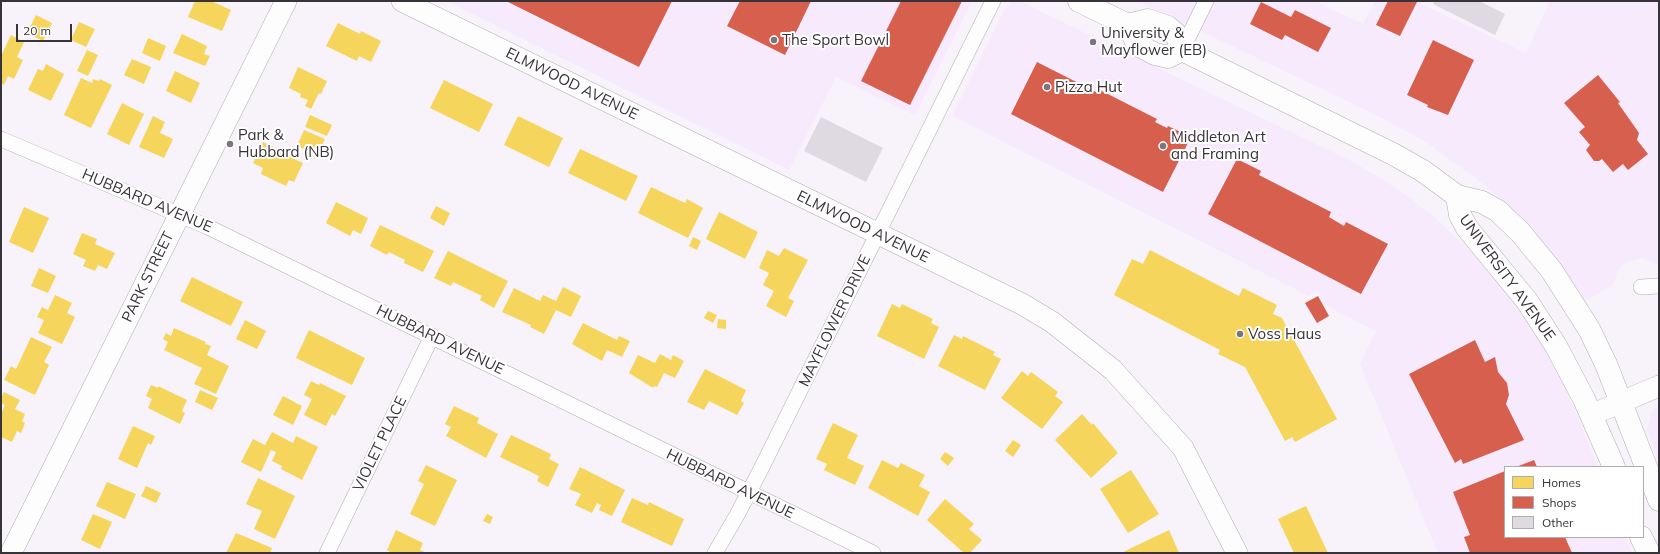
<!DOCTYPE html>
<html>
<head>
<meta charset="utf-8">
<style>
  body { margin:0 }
  #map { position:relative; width:1660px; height:554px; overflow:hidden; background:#f8f2fa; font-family:Mulish,sans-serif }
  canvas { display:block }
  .frame { position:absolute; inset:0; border:2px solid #38323a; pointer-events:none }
  .legend { position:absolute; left:1504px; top:466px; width:140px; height:72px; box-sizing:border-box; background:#fff; border:1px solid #afadb0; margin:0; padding:5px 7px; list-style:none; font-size:12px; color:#38323a }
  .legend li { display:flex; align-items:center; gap:8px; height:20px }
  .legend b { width:20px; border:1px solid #afadb0 }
  .scale { position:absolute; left:16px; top:24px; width:56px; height:18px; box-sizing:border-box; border:2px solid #38323a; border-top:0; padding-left:5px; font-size:12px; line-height:14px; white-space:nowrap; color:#38323a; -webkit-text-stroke:3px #fff; paint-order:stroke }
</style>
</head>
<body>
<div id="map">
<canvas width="1660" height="554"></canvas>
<div class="frame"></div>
<ul class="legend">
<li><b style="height:11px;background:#f6d55c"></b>Homes</li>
<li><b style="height:11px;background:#d6604d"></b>Shops</li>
<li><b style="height:11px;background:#dfdae1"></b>Other</li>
</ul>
<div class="scale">20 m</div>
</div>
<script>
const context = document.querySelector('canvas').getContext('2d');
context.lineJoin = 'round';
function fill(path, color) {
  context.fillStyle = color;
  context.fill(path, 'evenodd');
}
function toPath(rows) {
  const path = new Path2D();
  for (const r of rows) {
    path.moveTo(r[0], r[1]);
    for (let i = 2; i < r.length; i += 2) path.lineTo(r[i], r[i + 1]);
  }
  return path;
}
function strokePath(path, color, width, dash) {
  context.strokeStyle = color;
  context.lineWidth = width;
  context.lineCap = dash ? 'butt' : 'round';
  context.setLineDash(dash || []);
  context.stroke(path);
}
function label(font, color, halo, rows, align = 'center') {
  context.font = font + ' Mulish,sans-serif';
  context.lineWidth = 4;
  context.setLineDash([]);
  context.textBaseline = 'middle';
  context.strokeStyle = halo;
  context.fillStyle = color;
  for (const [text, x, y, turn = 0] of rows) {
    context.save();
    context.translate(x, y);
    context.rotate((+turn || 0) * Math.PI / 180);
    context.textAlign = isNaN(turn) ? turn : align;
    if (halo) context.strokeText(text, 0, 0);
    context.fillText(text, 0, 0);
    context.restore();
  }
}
const built = toPath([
  [446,1,972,1,915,115,836,77,789,170],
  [1138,1,1314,1,1363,24,1375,1,1422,1,1421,4,1526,53,1550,1,1659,1,1659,265,1642,258,1629,261,1618,269,1614,283,1585,302,1555,257,1518,215,1486,186,1426,142,1370,112],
  [1011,2,1020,2,1025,4,1349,160,1379,177,1410,198,1440,222,1489,269,1535,330,1562,378,1598,467,1505,467,1505,537,1626,537,1632,553,1438,553,1360,364,1376,331,1325,305,1318,291,1309,296,952,116,998,23,1006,7],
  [1659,404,1659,462,1647,429,1651,413]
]);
const homes = toPath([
  [195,1,211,1,231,10,222,31,188,17],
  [36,15,52,23,43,41,27,33],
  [79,22,95,29,86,47,71,40],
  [338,23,360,34,361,31,381,41,371,62,359,56,357,61,326,46],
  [182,34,207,46,204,54,210,56,205,66,173,53],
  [11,35,24,42,17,57,23,60,14,79,8,76,4,85,1,83,1,56],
  [148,38,166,46,160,61,142,53],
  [87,50,98,55,88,76,77,71],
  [132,59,151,67,144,84,124,75],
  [46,64,64,74,51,101,28,90,38,69,43,71],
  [298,67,327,81,321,94,319,93,311,109,305,106,308,100,300,97,301,94,289,88],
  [175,71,200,83,191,103,166,91],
  [81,78,92,83,93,79,99,81,100,79,112,85,91,128,64,115],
  [444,80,493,104,479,132,430,108],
  [122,103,144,114,129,145,107,134],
  [310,115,332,125,327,136,305,127],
  [153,116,165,122,160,133,173,139,164,158,139,147],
  [518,116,563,138,549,167,504,145],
  [304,130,325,139,318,155,297,146],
  [263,142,293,156,292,158,303,163,294,182,289,180,286,186,261,174,263,168,253,163],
  [580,149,638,176,626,201,568,173],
  [651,187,685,203,687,199,703,208,688,238,638,213],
  [336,202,368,218,361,234,353,230,350,236,326,223],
  [436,206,450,213,444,226,430,218],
  [24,207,49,218,33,253,9,242],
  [719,212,758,232,745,259,706,239],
  [380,225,434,251,423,272,404,263,405,260,389,252,387,255,370,246],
  [82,233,97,239,95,244,115,253,107,269,98,265,95,271,83,266,86,260,73,254],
  [693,237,701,241,697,250,689,246],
  [784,248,808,260,788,298,794,301,786,317,766,306,774,291,763,285,769,273,759,268,767,250,779,256],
  [1150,250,1239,296,1243,288,1277,305,1273,314,1282,318,1337,419,1295,442,1292,437,1285,441,1245,367,1218,354,1220,350,1114,295,1132,259,1143,264],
  [448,251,508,281,494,308,480,300,482,296,453,282,451,286,434,278],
  [39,268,56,276,48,293,31,286],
  [192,277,243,302,231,326,180,301],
  [563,287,581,296,571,317,556,310,544,334,530,327,531,325,502,312,514,288,540,301,543,295,556,301],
  [55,295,72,303,67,313,75,317,62,344,38,333,44,320,37,317,42,307,48,310],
  [892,304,900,308,902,304,933,319,931,323,939,327,924,359,877,336],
  [708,311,717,315,713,323,704,318],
  [718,319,726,320,726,329,717,328],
  [245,320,266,331,257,349,236,339],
  [583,323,617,340,619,336,630,341,622,357,607,350,602,361,572,344],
  [174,328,206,342,205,344,211,346,207,355,229,366,216,394,194,384,202,368,164,350,168,342,163,339,166,333,171,336],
  [309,330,365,358,352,385,296,358],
  [954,335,962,339,963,336,995,352,993,355,1001,359,985,390,938,366],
  [31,337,52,347,44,362,49,365,35,395,4,380,11,366,16,369],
  [660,354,671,360,673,355,684,361,675,378,664,373,657,387,654,386,653,388,629,373,638,355,655,363],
  [705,369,746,390,741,401,744,403,737,415,709,401,704,410,687,402],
  [1022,371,1028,376,1031,372,1058,392,1055,396,1063,402,1042,429,1001,398],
  [311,381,319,385,320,383,346,396,335,416,332,414,326,426,304,415,312,399,304,395],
  [151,385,158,388,158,386,187,400,182,411,185,413,180,424,148,408,152,399,146,396],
  [200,390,218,398,212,410,195,402],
  [4,392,20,400,15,409,25,414,22,421,25,423,21,433,17,431,12,442,1,437,1,414,5,405,1,403,1,398],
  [283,396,302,406,293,425,273,415],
  [454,406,479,418,477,423,498,434,486,458,446,436,451,427,445,424],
  [1082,414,1092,425,1093,423,1118,453,1091,478,1055,440],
  [833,423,858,435,847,458,864,466,855,485,824,470,827,464,816,459],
  [133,426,155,436,151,445,148,443,137,468,118,459],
  [272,432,293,443,296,436,318,447,302,480,281,469,282,466,272,461,276,452,271,450,261,472,241,462,253,439,265,445],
  [511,435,551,454,549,459,559,464,548,487,537,481,539,476,500,457],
  [1013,440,1021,445,1013,457,1005,451],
  [945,452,954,458,948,466,940,459],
  [882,460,898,468,901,463,925,475,919,486,930,492,918,516,868,488],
  [426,465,457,480,435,526,410,514,424,484,418,481],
  [580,467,625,490,612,516,599,510,601,505,597,503,592,513,575,505,581,494,569,489],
  [1131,470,1159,514,1128,533,1100,489],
  [258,478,295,496,275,539,254,529,262,511,246,504],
  [107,482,136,494,125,519,96,506],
  [146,486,161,493,156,503,141,496],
  [632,498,648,505,649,502,684,519,672,546,621,522],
  [945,499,974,524,969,529,982,540,970,553,964,553,927,520],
  [1306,506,1328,553,1294,553,1278,519],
  [93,514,112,522,100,549,81,540],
  [487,514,493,517,490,524,483,521],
  [396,530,423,543,420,550,427,553,392,553,387,550],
  [1169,530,1179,553,1121,553],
  [236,533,272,548,270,553,226,553]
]);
const shops = toPath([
  [506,1,672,1,639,67],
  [740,1,811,1,785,55,727,26],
  [901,1,962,1,910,105,861,81],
  [1388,1,1417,2,1400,36,1376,25],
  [1261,2,1291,17,1295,10,1331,28,1318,52,1285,35,1282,40,1250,24],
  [1433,40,1474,60,1448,115,1427,107,1428,105,1407,95],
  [1037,62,1098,93,1100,90,1157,119,1155,122,1167,128,1168,126,1191,137,1163,192,1011,114],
  [1598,75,1620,102,1618,103,1639,133,1637,140,1648,154,1628,170,1623,164,1613,172,1602,159,1599,161,1594,161,1586,150,1590,145,1579,132,1585,127,1564,103],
  [1237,159,1261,171,1259,175,1331,212,1329,217,1344,226,1346,222,1388,244,1361,294,1208,214],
  [1318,296,1329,316,1317,323,1305,303],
  [1475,340,1485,362,1495,357,1498,372,1507,383,1509,395,1506,404,1524,440,1463,464,1461,459,1455,463,1409,374],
  [1534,460,1537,467,1516,467],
  [1505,471,1505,537,1565,537,1572,553,1470,553,1464,537,1470,535,1453,492]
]);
const building = toPath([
  [1434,1,1479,1,1505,14,1495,35,1433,4],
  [821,117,883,148,866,182,804,151]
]);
const street = toPath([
  [1182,50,1206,1],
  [1,139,208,227,873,553],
  [1641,287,1659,286],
  [327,553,432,336],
  [715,553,737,515,761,469,993,1]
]);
const secondary = toPath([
  [402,1,1022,304,1052,322,1113,370,1183,448,1237,553],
  [1591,415,1659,386],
  [11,553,286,1]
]);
const primary = toPath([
  [1079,1,1128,25,1138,45,1155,54,1168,57,1182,50],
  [1128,25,1148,20,1168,27,1176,34,1182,50,1393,154,1423,171,1457,196,1482,202,1498,211,1520,232,1552,271,1589,329,1606,364,1659,500],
  [1457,196,1460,215,1467,228,1527,301,1556,346,1584,399,1614,467],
  [1641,537,1649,553]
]);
const markers = [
  [774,40,4,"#7b757d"],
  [1093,42,4,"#7b757d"],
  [1047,87,4,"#7b757d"],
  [230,144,4,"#7b757d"],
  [1163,146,4,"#7b757d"],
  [1240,334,4,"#7b757d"]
];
const poiNames = [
  ["University &",1101,33],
  ["Mayflower (EB)",1101,50],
  ["The Sport Bowl",782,40],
  ["Pizza Hut",1055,87],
  ["Park &",238,135],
  ["Hubbard (NB)",238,152],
  ["Middleton Art",1171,137],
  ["and Framing",1171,154],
  ["Voss Haus",1248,334]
];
const streetNames = [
  ["ELMWOOD AVENUE",572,84,26],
  ["HUBBARD AVENUE",147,201,23],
  ["ELMWOOD AVENUE",863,227,26],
  ["PARK STREET",148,277,-64],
  ["UNIVERSITY AVENUE",1507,278,54],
  ["MAYFLOWER DRIVE",835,321,-64],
  ["HUBBARD AVENUE",440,340,26],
  ["VIOLET PLACE",380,444,-64],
  ["HUBBARD AVENUE",730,484,26]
];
fill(built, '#f7eafc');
fill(homes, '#f6d55c');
fill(shops, '#d6604d');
fill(building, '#dfdae1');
strokePath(street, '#b2adb3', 16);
strokePath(secondary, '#b2adb3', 22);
strokePath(primary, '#b2adb3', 23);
strokePath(street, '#fefdfe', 15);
strokePath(secondary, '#fefdfe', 21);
strokePath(primary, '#fefdfe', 22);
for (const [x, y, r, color] of markers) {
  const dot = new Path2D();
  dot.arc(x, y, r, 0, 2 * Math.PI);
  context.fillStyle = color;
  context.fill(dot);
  strokePath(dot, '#fff', 1.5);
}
label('15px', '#38323a', '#fff', poiNames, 'left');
label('15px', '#38323a', '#fff', streetNames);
</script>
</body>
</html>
